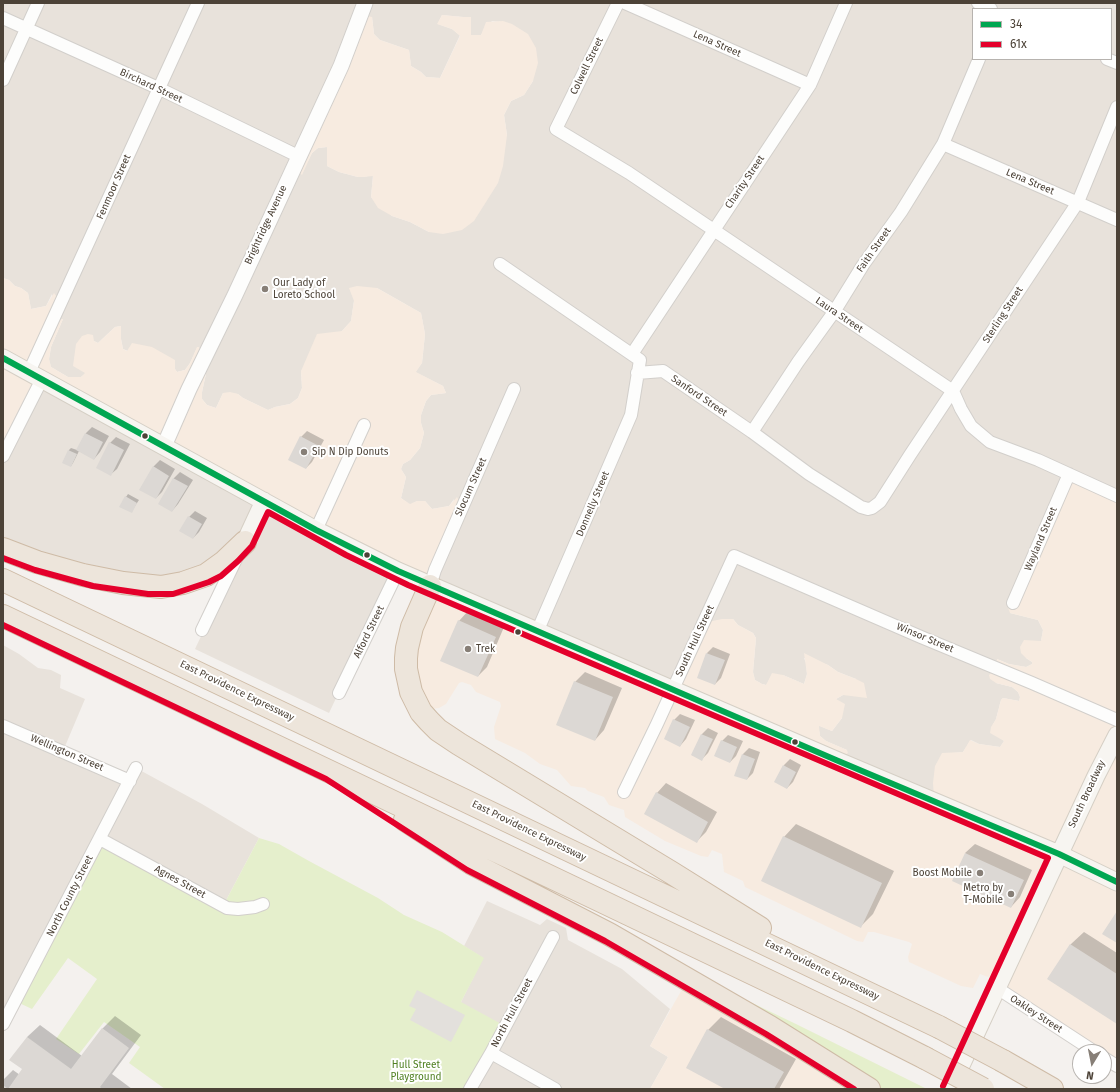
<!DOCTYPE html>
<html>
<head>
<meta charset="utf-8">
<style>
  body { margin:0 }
  #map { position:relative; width:1120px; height:1092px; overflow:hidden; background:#f4f1ee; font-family:"Fira Sans",sans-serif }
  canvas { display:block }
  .frame { position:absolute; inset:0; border:4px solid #4c4237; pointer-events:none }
  .legend { position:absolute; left:972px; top:8px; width:140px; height:52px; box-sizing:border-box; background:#fff; border:1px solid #b7b3af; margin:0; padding:5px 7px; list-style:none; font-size:12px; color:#4c4237 }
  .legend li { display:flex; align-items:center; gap:8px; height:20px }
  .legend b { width:20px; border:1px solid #b7b3af }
  .north { position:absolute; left:1072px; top:1044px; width:40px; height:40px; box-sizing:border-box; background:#fff; border:1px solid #b7b3af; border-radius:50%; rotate:190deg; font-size:11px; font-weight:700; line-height:16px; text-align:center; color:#4c4237 }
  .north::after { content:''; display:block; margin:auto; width:14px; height:18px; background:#877f77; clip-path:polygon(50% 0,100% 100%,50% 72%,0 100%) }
</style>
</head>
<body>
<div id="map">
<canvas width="1120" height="1092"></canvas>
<div class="frame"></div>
<ul class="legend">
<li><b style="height:5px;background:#00a651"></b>34</li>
<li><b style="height:5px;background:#e4002b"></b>61x</li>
</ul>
<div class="north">N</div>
</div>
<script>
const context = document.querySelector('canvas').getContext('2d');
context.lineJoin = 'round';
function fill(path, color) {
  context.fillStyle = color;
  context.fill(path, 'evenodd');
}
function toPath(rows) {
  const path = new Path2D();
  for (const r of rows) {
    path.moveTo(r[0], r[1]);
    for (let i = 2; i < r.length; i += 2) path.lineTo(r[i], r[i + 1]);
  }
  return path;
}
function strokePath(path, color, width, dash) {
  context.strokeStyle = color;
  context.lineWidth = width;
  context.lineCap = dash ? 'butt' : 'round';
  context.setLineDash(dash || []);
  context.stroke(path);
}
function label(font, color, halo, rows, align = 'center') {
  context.font = font + ' "Fira Sans",sans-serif';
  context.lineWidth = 4;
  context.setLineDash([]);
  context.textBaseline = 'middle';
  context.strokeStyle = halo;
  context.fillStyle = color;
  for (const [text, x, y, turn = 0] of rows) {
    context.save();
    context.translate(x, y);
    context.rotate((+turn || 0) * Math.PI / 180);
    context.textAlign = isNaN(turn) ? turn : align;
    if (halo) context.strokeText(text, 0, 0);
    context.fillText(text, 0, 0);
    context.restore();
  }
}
const residential = toPath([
  [3,3,1117,3,1117,497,1010,613,1038,620,1043,630,1041,641,1026,658,1032,662,1032,664,1026,667,1009,664,997,659,996,683,1012,687,1018,692,1020,697,1019,701,1003,698,1001,700,996,719,992,727,1004,741,1000,747,979,744,971,740,963,752,954,753,934,797,843,759,847,750,826,741,820,736,818,725,832,731,842,718,836,699,843,695,856,679,838,672,828,665,804,658,806,663,807,674,804,684,783,675,766,685,762,684,755,680,753,672,756,638,753,633,738,625,733,619,673,685,434,584,454,499,449,506,432,509,425,501,417,501,410,505,401,498,406,477,401,469,403,464,410,460,420,448,424,433,421,423,421,415,426,401,431,395,446,393,443,386,415,372,422,363,425,334,421,313,377,288,354,301,351,321,342,331,301,371,302,388,298,398,290,404,275,407,268,410,243,398,238,394,223,393,216,408,207,405,202,399,202,392,206,374,202,376,197,348,190,363,185,370,177,372,175,369,123,349,121,339,121,326,115,327,98,343,94,341,85,374,81,377,68,377,51,367,49,359,51,347,63,319,58,320,52,294,46,306,31,309,28,293,21,288,15,286,9,280,3,278],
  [973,9,1111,9,1111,59,973,59],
  [442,15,463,17,471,17,471,35,481,35,492,21,502,22,533,81,524,95,511,101,504,115,507,135,429,232,410,222,392,216,371,197,373,175,363,177,358,177,339,172,327,166,327,147,318,148,312,153,308,161,298,168,372,17,374,34,380,40,409,50,411,66,421,72,426,77,440,78,460,35,452,29,438,24],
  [44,378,258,495,238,544,220,562,149,582,3,543,3,458],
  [263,506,397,569,329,713,195,649],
  [3,645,19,654,38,668,51,670,61,675,60,688,85,699,63,751,130,781,136,768,202,804,259,838,223,906,103,835,3,1027],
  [487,901,540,925,547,919,566,928,568,940,622,969,670,1009,650,1046,668,1057,650,1089,471,1089,461,1002,483,958,464,946]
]);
const commercial = toPath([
  [362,15,372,17,374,34,380,40,409,50,411,66,421,72,426,77,440,78,460,36,452,29,437,24,442,15,463,17,471,17,471,35,481,35,486,22,503,21,512,24,528,34,536,48,538,63,533,81,524,95,511,101,504,115,507,135,503,166,498,183,474,221,462,230,443,234,429,232,410,222,392,216,378,208,371,197,373,176,363,177,358,177,339,172,327,166,327,147,318,148,312,153,302,175,300,173,298,168],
  [3,278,9,280,15,286,21,288,28,293,31,309,46,306,54,293,61,302,58,320,63,319,51,347,49,359,51,367,68,377,81,377,85,373,73,366,76,344,82,336,88,334,93,335,94,341,98,343,115,327,121,326,121,339,123,349,127,351,132,343,152,347,175,360,175,369,177,372,185,370,190,363,197,347,199,347,202,353,202,376,206,373,202,392,202,399,207,405,216,408,223,393,230,392,238,394,243,398,268,410,275,407,290,404,298,398,302,388,301,371,317,334,342,331,351,321,354,301,349,288,357,286,377,288,421,313,425,334,422,363,416,372,443,386,446,393,431,395,426,401,421,415,421,423,424,433,420,448,410,460,403,464,401,469,406,477,401,498,410,504,417,501,425,501,432,509,449,506,457,497,460,503,436,582,399,569,49,377,3,458],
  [1068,477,1117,497,1117,1063,1104,1054,1104,1052,1101,1052,1067,1030,999,981,980,974,973,988,961,986,909,962,908,957,912,944,909,942,874,932,868,932,863,942,857,941,745,887,743,881,724,872,722,854,712,850,708,857,701,856,665,841,625,817,624,810,609,805,604,797,588,791,585,788,571,786,557,770,540,764,525,753,495,739,494,727,501,706,500,702,476,692,471,685,462,682,459,683,446,704,439,708,425,710,411,672,434,584,673,685,703,623,722,619,733,619,738,625,753,633,756,638,753,672,755,680,762,684,766,685,772,673,783,675,804,684,807,674,804,653,828,665,838,672,856,679,864,683,867,698,843,695,836,699,845,704,842,718,832,731,819,726,820,736,826,741,847,750,848,753,844,756,934,797,933,783,935,766,942,753,963,752,970,740,979,744,1000,747,1004,741,990,733,991,727,996,719,1001,700,1003,698,1019,701,1020,697,1018,692,1012,687,996,683,990,679,989,675,995,669,997,659,1009,664,1026,667,1032,664,1032,662,1026,658,1021,653,1020,647,1024,640,1041,641,1043,630,1038,620,1010,613,1007,605,1015,602],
  [685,984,853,1089,650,1089,668,1057,650,1046]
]);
const green = toPath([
  [101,838,223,906,259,838,279,844,309,861,378,898,404,915,442,932,484,958,461,1002,505,1026,471,1089,165,1089,129,1063,140,1047,104,1022,79,1054,56,1039,97,979,68,958,32,1009,15,1001],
  [744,999,798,1025,927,1089,880,1089,743,1004]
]);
const parking = toPath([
  [417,990,465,1015,451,1042,410,1020,416,1009,409,1006]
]);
const shadow = toPath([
  [92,427,109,436,100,452,94,459,79,451,73,463,71,466,69,450,71,448,77,450,86,433],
  [307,431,324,440,312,462,306,468,301,437],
  [116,437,130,444,117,469,110,475,110,443],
  [160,460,175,469,162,492,156,498,153,467],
  [180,472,193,480,178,504,172,511,160,503,174,478],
  [128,494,139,500,131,512,126,497],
  [195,511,207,518,199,532,193,538,189,517],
  [468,611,504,627,487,667,478,676,459,621],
  [713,647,730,654,721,678,715,684,707,653],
  [585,672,622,688,604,730,595,740,575,682],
  [680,714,695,720,686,739,680,746,674,720],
  [708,728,718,733,708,753,702,759,692,755,702,734],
  [728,735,743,741,736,756,730,762,722,741],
  [749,748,760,752,753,773,747,779,743,754],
  [790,759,801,765,793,782,787,788,784,765],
  [666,783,717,812,706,832,696,842,657,793],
  [796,824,894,871,873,914,860,927,784,837],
  [975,844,1032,870,1020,897,1011,907,965,853],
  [1084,932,1117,953,1117,1023,1049,979,1071,944],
  [115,1016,141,1035,112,1074,132,1089,3,1089,3,1080,13,1070,20,1075,24,1069,27,1037,40,1025,82,1056,103,1028],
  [721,1017,796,1059,779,1089,727,1089,708,1030]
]);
const building = toPath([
  [85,433,103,442,94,460,76,450],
  [300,436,319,446,306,469,288,460],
  [109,442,124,450,111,476,96,468],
  [68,450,77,454,71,467,62,463],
  [153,466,169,476,156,499,139,490],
  [173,478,188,486,172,512,158,504],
  [125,496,137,503,132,513,119,507],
  [188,516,202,524,193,539,179,531],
  [458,620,496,637,478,677,440,661],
  [706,653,725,660,715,685,697,678],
  [574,681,613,697,595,741,556,725],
  [673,719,690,727,680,747,664,739],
  [701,734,713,739,702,761,691,755],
  [721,740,737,747,730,763,714,756],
  [742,754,755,759,747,780,734,776],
  [783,765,796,772,787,789,774,782],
  [656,792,708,822,697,843,644,814],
  [783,836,882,883,861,928,761,881],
  [965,853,1024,880,1011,908,952,881],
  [1117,911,1117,943,1102,934],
  [1070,944,1117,974,1117,1024,1047,979],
  [102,1028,129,1048,100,1087,102,1089,3,1089,3,1085,8,1089,22,1069,9,1060,27,1037,71,1069],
  [707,1029,784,1072,774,1089,725,1089,686,1068]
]);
const minor = toPath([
  [618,3,556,129,629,173,953,391,961,409,971,426,990,442,1038,460,1117,496],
  [625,3,810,85],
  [978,3,991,9],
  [3,18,158,88,298,156],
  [1107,59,1117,63],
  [3,80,38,3],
  [943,144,1117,220],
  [500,264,640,360,631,415,537,632],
  [632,354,810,85,846,3],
  [29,372,198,3],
  [637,373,663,371,752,432,809,474,861,507,868,509,872,508,880,502,910,455,1078,202,1117,107],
  [752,432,798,362,834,312,863,265,901,212,943,144,979,59],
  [3,456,42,379],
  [316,530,364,425],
  [430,586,435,570,514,389],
  [1013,603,1069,474],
  [202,630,238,555],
  [339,693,398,571],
  [3,726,130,781],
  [624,792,657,724,734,556,921,637,1032,683,1117,720],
  [100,839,227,908,238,909,255,907,263,904],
  [997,988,1095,1052],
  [3,1024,136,768],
  [491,1053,555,1089],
  [1104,1058,1117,1066],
  [470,1089,491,1053,553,937]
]);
const tertiary = toPath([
  [164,446,189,389,235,295,341,66,365,3]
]);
const secondary = toPath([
  [3,358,316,530,398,571,836,760,1059,854,1117,882],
  [245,542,264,501],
  [950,1089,1096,776,1117,735]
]);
const motorway = toPath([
  [3,549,37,562,83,575,123,583,161,587,183,583,206,575,224,562,245,542],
  [3,580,939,1027],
  [430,586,412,627,407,648,406,658,406,669,411,692,421,712,429,721,438,730,459,744,672,873,760,928],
  [3,616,599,900,852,1021,925,1058],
  [405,820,471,863,609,934,770,1027,869,1089],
  [1003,1061,1052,1089]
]);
const motorwayBridge = toPath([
  [939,1027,1003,1061],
  [925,1058,983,1089]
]);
const bus1 = toPath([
  [3,358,316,530,398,571,836,760,1059,854,1117,882]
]);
const bus2 = toPath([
  [3,558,35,570,93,586,148,594,173,594,209,582,221,576,238,561,252,546,268,512,346,555,408,585,1048,858,943,1086],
  [3,625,326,779,467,870,605,941,766,1034,854,1089]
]);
const markers = [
  [265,289,4,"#877f77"],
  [145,436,3.5,"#4c4237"],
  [304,452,4,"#877f77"],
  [367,555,3.5,"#4c4237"],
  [518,632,3.5,"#4c4237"],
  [468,649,4,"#877f77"],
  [795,742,3.5,"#4c4237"],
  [980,873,4,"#877f77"],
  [1011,894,4,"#877f77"]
];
const streetNames = [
  ["Lena Street",717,44,24],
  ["Colwell Street",587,66,-64],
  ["Birchard Street",151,86,25],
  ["Charity Street",745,182,-56],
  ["Lena Street",1030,182,23],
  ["Fenmoor Street",114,187,-66],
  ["Brightridge Avenue",266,225,-65],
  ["Faith Street",874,250,-55],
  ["Laura Street",839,315,34],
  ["Sterling Street",1003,315,-57],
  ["Sanford Street",699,396,34],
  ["Slocum Street",471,487,-66],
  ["Donnelly Street",593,504,-67],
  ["Wayland Street",1041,539,-67],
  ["Alford Street",369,632,-64],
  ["Winsor Street",925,638,23],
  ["South Hull Street",695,641,-65],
  ["East Providence Expressway",237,691,26],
  ["Wellington Street",67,753,23],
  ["South Broadway",1087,794,-65],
  ["East Providence Expressway",529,831,26],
  ["Agnes Street",180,882,29],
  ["North County Street",70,896,-63],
  ["East Providence Expressway",822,970,26],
  ["North Hull Street",512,1013,-62],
  ["Oakley Street",1036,1014,33]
];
const poiNames = [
  ["Our Lady of",273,283],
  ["Loreto School",273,295],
  ["Sip N Dip Donuts",312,452],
  ["Trek",476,649],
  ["Boost Mobile",972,873,"right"],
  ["Metro by",1003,888,"right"],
  ["T-Mobile",1003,900,"right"]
];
const parkNames = [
  ["Hull Street",416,1065],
  ["Playground",416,1077]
];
fill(residential, '#e8e2db');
fill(commercial, '#f7ebe0');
fill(green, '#e5efcc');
fill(parking, '#e3e0dc');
fill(shadow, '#0003');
fill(building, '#dcd8d4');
strokePath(minor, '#d2cfcb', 14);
strokePath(tertiary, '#d2cfcb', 17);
strokePath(secondary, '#d5cfc5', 19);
strokePath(motorway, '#cebba6', 24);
strokePath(minor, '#fdfdfc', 12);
strokePath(tertiary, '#fdfdfc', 15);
strokePath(secondary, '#f7f5f1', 17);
strokePath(motorway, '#ede5db', 22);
strokePath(motorwayBridge, '#cebba6', 24, []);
strokePath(motorwayBridge, '#ede5db', 22);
strokePath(bus1, '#00a651', 6);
strokePath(bus2, '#e4002b', 6);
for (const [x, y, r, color] of markers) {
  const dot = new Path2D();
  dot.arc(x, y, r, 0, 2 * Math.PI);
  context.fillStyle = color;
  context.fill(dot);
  strokePath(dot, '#fff', 1.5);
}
label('10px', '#4c4237', '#fff', streetNames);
label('10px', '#4c4237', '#fff', poiNames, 'left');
label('10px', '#508022', '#fff', parkNames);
</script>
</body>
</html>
